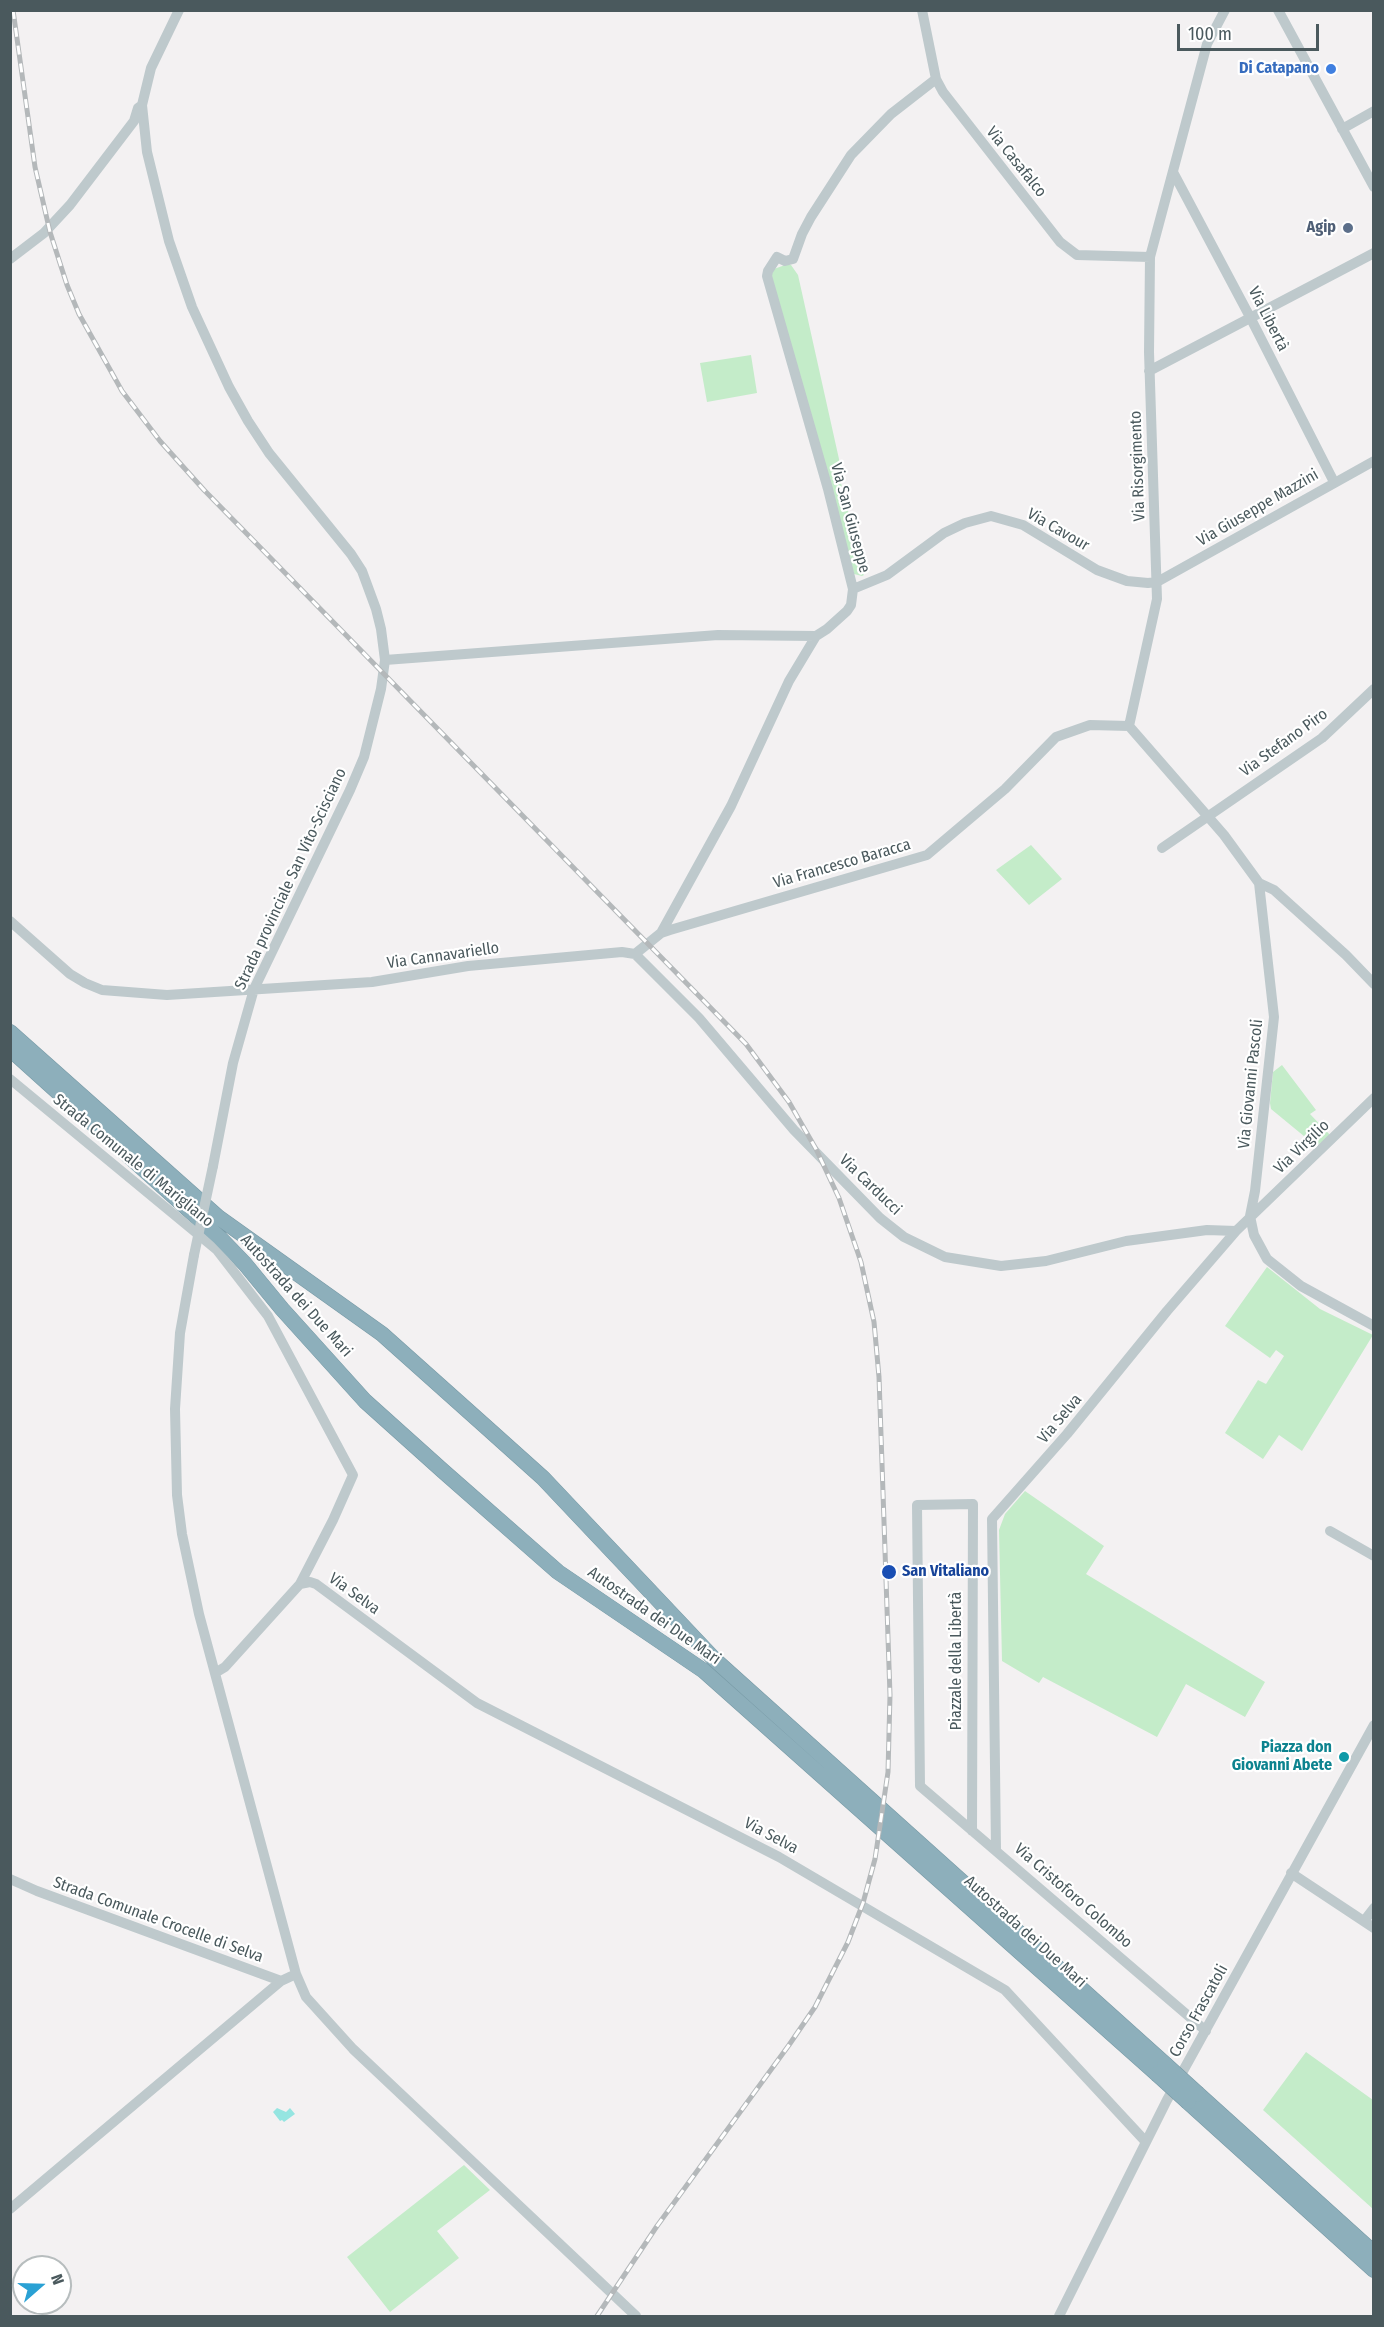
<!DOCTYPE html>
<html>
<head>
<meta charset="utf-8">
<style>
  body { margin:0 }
  #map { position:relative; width:1384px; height:2327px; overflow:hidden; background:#f3f1f2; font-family:"Fira Sans Condensed",sans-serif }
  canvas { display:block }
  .frame { position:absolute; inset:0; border:12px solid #4a595d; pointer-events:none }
  .north { position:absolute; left:12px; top:2255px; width:60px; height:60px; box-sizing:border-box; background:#fff; border:2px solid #b7bdbe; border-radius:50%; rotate:70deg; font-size:16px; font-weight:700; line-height:24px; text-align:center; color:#4a595d }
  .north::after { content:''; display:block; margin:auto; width:21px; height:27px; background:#2aa1d4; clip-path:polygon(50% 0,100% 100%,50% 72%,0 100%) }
  .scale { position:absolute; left:1177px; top:24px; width:142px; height:27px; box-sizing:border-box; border:3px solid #4a595d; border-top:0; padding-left:8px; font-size:18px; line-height:21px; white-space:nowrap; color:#4a595d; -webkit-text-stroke:4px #fff; paint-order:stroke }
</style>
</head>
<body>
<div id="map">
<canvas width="1384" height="2327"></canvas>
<div class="frame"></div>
<div class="north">N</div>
<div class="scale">100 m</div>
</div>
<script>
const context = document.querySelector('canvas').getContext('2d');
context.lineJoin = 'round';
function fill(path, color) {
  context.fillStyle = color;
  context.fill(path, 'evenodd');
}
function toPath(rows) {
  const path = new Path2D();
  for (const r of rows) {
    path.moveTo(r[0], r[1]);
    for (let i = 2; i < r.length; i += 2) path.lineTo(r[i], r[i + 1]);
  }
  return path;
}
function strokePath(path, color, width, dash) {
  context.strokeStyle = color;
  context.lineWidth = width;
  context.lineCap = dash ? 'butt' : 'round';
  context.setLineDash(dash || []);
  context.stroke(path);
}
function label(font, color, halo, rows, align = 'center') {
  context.font = font + ' "Fira Sans Condensed",sans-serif';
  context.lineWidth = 4.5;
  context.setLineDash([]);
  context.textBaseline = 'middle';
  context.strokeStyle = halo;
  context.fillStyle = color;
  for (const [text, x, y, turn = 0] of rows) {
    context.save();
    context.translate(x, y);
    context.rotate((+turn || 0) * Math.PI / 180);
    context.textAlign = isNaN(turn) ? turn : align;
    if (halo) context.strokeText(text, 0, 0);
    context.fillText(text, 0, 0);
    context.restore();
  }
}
const green = toPath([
  [785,265,791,265,798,275,843,477,840,479,864,575,862,576,854,574,771,275,774,269],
  [751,355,757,393,707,402,700,363],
  [1031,845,1062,879,1029,905,996,870],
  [1282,1065,1316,1110,1310,1114,1331,1136,1316,1146,1271,1109,1270,1103,1273,1072],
  [1267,1267,1320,1309,1373,1335,1302,1451,1279,1435,1263,1459,1225,1433,1258,1380,1266,1384,1284,1356,1276,1350,1270,1358,1225,1326],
  [1025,1491,1104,1546,1086,1574,1265,1682,1245,1717,1186,1684,1157,1737,1043,1677,1039,1683,1002,1661,999,1530,1005,1514],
  [1306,2052,1373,2100,1373,2209,1263,2110],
  [464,2165,490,2190,437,2231,459,2258,390,2312,347,2257]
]);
const water = toPath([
  [277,2108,286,2112,290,2108,295,2114,284,2122,282,2120,280,2121,273,2112]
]);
const minor = toPath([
  [179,10,151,68,142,105,147,152,169,241,192,307,229,387,248,421,269,453,351,554,362,571,376,609,381,629,385,660,381,689,364,757,350,790,254,989,233,1063,213,1166],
  [922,10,936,79,943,92,1060,242,1077,255,1150,257],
  [1225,10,1207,44,1150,257,1149,352,1157,599,1129,726,1224,835,1259,883,1274,1017,1255,1191,1250,1216,1254,1235,1267,1259,1301,1286,1374,1326],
  [1278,10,1374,187],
  [1342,129,1374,111],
  [1173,172,1250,317,1334,482],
  [10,259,44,233,70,205,134,121,138,108,142,105],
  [1149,371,1374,253],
  [853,589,887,575,944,533,965,523,991,516,1023,525,1097,570,1127,581,1148,583,1157,582,1374,461],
  [385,660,718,635,816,636,827,629,847,611,851,605,853,589,828,489,767,276,768,271,777,257,785,261,793,259,802,234,811,217,851,155,891,114,936,79],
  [1162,848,1322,738,1374,689],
  [1259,883,1274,890,1346,955,1374,984],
  [10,921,70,974,85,983,102,990,167,995,372,982,468,966,622,952,635,954],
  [661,933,731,806,789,681,816,636],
  [635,954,699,1018,794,1130,880,1218,904,1237,945,1257,1001,1266,1046,1261,1126,1241,1207,1230,1236,1231],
  [635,954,661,933,670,930,927,855,1005,789,1056,737,1090,725,1129,726],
  [10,1079,217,1250,268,1316,353,1475,333,1520,300,1584],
  [194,1255,180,1333,175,1409,177,1495,182,1534,199,1614,296,1974,306,1997,353,2049,636,2316],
  [1330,1531,1374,1556],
  [215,1673,225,1667,300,1584,310,1582,316,1584,477,1703,779,1857,1005,1990,1146,2142],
  [972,1831,973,1504,917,1505,920,1786,1206,2031],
  [996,1850,992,1519,1067,1434,1167,1311,1236,1231,1374,1098],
  [1291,1873,1374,1928],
  [10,1879,37,1891,281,1981,296,1974],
  [1364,1921,1374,1908],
  [10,2209,281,1981],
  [1059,2316,1167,2100,1374,1725]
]);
const highway = toPath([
  [10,1032,218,1217,382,1334,485,1426,543,1478,714,1659,1165,2064],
  [10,1049,220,1238,245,1264,282,1309,365,1401,443,1471,558,1572,704,1671,1157,2074],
  [1198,2094,1374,2253],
  [1188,2102,1374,2270]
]);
const rail = toPath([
  [13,10,35,167,50,232,67,285,79,314,122,391,160,441,204,490,746,1044,789,1102,816,1149,839,1198,861,1262,874,1322,879,1377,890,1695,888,1772,875,1859,863,1903,848,1942,815,2007,789,2045,657,2226,597,2316]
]);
const minorBridge = toPath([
  [194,1255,213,1166]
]);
const highwayBridge = toPath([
  [1165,2064,1198,2094],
  [1157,2074,1188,2102]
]);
const markers = [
  [1331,69,6,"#3f7fe0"],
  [1348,228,6,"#5c6f8a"],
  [889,1572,8,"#1a4fb4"],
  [1344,1757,6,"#0f9aa8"]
];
const shopNames = [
  ["Di Catapano",1319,69]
];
const streetNames = [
  ["Via Casafalco",1016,162,51],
  ["Via Libertà",1268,319,63],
  ["Via Risorgimento",1138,466,-92],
  ["Via Giuseppe Mazzini",1258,508,-30],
  ["Via San Giuseppe",850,518,75],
  ["Via Cavour",1058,530,30],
  ["Via Stefano Piro",1284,743,-36],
  ["Via Francesco Baracca",842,864,-16],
  ["Strada provinciale San Vito-Scisciano",291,879,-65],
  ["Via Cannavariello",443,956,-8],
  ["Via Giovanni Pascoli",1251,1084,-84],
  ["Via Virgilio",1302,1147,-44],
  ["Strada Comunale di Marigliano",133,1161,39],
  ["Via Carducci",870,1185,44],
  ["Autostrada dei Due Mari",296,1296,48],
  ["Via Selva",1060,1419,-50],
  ["Via Selva",354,1594,36],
  ["Autostrada dei Due Mari",654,1616,35],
  ["Piazzale della Libertà",957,1661,-90],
  ["Via Selva",771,1836,28],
  ["Via Cristoforo Colombo",1073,1896,41],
  ["Strada Comunale Crocelle di Selva",158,1920,20],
  ["Autostrada dei Due Mari",1025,1932,42],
  ["Corso Frascatoli",1199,2011,-61]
];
const serviceNames = [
  ["Agip",1336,228]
];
const transitNames = [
  ["San Vitaliano",902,1572]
];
const cultureNames = [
  ["Piazza don",1332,1748],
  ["Giovanni Abete",1332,1766]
];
fill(green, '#c4ecc9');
fill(water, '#95e5e1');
strokePath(highway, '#789aa6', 16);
strokePath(minor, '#bec9cc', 10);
strokePath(highway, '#8dafbb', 15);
strokePath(rail, '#b4b8ba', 5);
strokePath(rail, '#fff', 3, [9]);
strokePath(highwayBridge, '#789aa6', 16, []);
strokePath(minorBridge, '#bec9cc', 10);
strokePath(highwayBridge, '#8dafbb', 15);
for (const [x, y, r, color] of markers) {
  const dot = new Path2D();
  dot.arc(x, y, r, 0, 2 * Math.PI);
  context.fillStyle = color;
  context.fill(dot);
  strokePath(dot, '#fff', 2);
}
label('bold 16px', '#366cbe', '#fff', shopNames, 'right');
label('16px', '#4a595d', '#fff', streetNames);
label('bold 16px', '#4e5e75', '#fff', serviceNames, 'right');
label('bold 16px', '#164399', '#fff', transitNames, 'left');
label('bold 16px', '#0d838f', '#fff', cultureNames, 'right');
</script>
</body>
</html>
